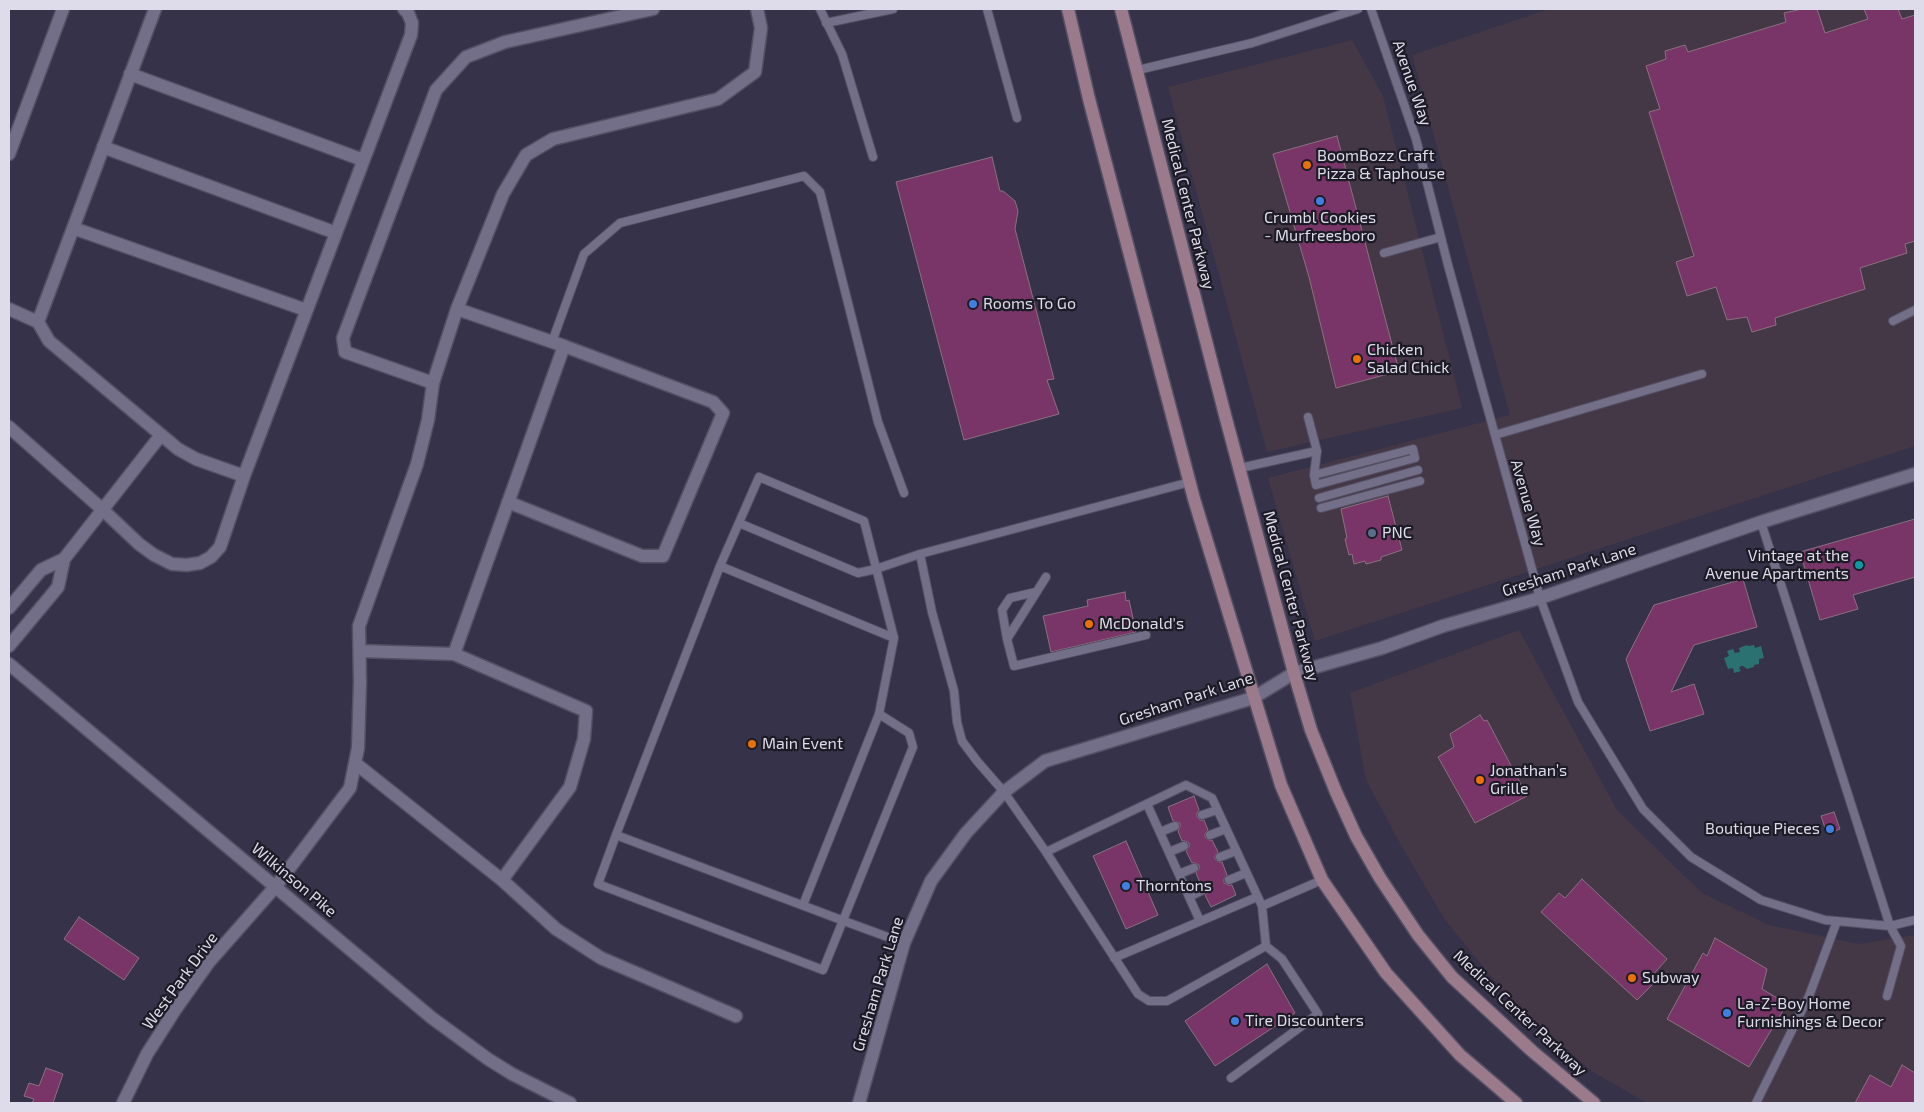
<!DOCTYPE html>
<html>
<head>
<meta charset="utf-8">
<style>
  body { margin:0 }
  #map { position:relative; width:1924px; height:1112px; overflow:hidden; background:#363249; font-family:"Exo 2",sans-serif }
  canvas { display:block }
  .frame { position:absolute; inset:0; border:10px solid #dedbea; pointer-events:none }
</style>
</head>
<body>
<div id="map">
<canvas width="1924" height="1112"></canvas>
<div class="frame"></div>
</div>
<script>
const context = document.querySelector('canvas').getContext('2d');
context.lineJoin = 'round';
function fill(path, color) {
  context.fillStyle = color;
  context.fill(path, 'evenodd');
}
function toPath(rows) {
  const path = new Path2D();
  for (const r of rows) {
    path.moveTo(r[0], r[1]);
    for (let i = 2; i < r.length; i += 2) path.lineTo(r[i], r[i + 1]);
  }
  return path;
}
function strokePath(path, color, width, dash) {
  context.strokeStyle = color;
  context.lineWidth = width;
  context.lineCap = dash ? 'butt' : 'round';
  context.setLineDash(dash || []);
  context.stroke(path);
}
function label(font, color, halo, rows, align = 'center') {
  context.font = font + ' "Exo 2",sans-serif';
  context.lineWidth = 4.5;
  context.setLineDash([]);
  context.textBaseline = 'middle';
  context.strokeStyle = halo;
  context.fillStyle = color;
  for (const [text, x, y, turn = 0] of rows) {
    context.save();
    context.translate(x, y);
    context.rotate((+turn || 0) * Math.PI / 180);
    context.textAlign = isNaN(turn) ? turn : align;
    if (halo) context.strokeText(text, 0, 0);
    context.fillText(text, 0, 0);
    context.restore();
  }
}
const commercial = toPath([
  [1549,9,1915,9,1915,446,1315,641,1268,478,1510,415,1412,55],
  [1352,40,1383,96,1462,408,1267,452,1168,87],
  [1519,630,1617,810,1702,893,1769,925,1859,944,1915,935,1915,1103,1647,1103,1593,1072,1508,997,1445,920,1401,845,1366,780,1350,693]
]);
const water = toPath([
  [1747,645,1748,646,1754,645,1755,648,1761,646,1764,658,1759,659,1759,664,1754,665,1754,667,1747,669,1743,666,1741,666,1739,668,1741,671,1734,673,1733,668,1728,669,1724,658,1729,656,1727,651,1733,649,1735,653,1740,652,1739,648]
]);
const building = toPath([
  [1802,9,1817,9,1825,33,1868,19,1864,9,1898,9,1902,19,1915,15,1915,241,1905,244,1907,253,1860,268,1865,289,1775,318,1776,325,1752,332,1747,317,1727,320,1716,287,1687,296,1676,262,1694,256,1649,112,1660,109,1646,66,1666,59,1665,51,1685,45,1688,52,1786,22,1784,13,1802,9],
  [1337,136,1399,371,1336,388,1309,277,1273,154,1337,136],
  [992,157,1000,191,1003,191,1015,201,1018,211,1015,229,1054,379,1047,380,1059,414,964,440,896,182,992,157],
  [1388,496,1402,550,1381,557,1381,560,1366,564,1365,561,1354,564,1352,554,1349,555,1345,539,1347,538,1341,509,1388,496],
  [1915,519,1915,577,1853,595,1858,609,1820,620,1800,552,1915,519],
  [1743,579,1757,627,1694,645,1671,692,1694,684,1704,714,1650,731,1626,659,1654,605,1743,579],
  [1125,592,1126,601,1129,600,1136,632,1051,652,1043,616,1088,606,1087,600,1125,592],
  [1480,715,1484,721,1487,720,1527,796,1475,823,1438,757,1454,747,1450,734,1480,715],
  [1194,796,1199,810,1197,813,1197,817,1200,820,1204,820,1208,830,1205,834,1205,837,1209,840,1212,840,1218,852,1215,856,1215,859,1219,862,1222,862,1227,875,1224,879,1224,883,1228,885,1232,885,1236,895,1211,907,1205,895,1208,893,1208,888,1206,885,1201,885,1196,873,1199,869,1199,865,1195,863,1192,863,1186,851,1189,847,1189,843,1185,841,1182,841,1178,831,1180,827,1180,823,1173,821,1168,807,1194,796],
  [1834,812,1840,829,1827,834,1821,816,1834,812],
  [1126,841,1158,915,1126,929,1093,856,1126,841],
  [1582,879,1667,959,1650,978,1655,982,1637,1000,1541,912,1559,893,1565,898,1582,879],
  [79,917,139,958,124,980,64,939,79,917],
  [1715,938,1767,969,1762,989,1787,1004,1749,1067,1667,1019,1703,953,1707,956,1715,938],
  [1267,964,1295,1013,1215,1066,1185,1021,1267,964],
  [1902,1065,1915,1073,1915,1103,1855,1103,1870,1075,1891,1087,1902,1065],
  [46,1068,63,1074,53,1103,32,1103,34,1099,24,1096,29,1083,39,1086,46,1068]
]);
const lane = toPath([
  [820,9,842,54,873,157],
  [987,9,1017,118],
  [1371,9,1416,139,1448,265,1540,598,1578,702,1618,768,1643,809,1691,857,1761,900,1825,920,1890,926,1915,920],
  [826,23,893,9],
  [1138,70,1252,43,1358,9],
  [1384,253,1441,237],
  [1893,321,1915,310],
  [552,342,584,254,620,223,804,176,820,192,878,422,904,493],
  [1308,417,1317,451],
  [1495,435,1702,374],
  [1240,468,1317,451,1314,475,1316,485,1415,458,1413,449,1314,475],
  [1190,482,920,554,932,612,954,691,957,722,962,741,977,761,1004,792,1046,852,1186,785,1212,798,1262,906,1322,880],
  [1319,498,1418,470],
  [1321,508,1420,481],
  [1761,522,1890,926,1901,946,1887,996],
  [739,523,858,573,876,569,920,554],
  [720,566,894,638],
  [1046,577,1007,639,1014,666,1146,635],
  [1007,639,1002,610,1010,598,1036,592],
  [1147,804,1200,921],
  [1202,815,1217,810],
  [1160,832,1175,826],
  [616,835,598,884,823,970,913,747,909,733,879,714],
  [1210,835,1226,829],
  [1046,852,1138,994,1149,1001,1167,1001,1266,946,1262,906],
  [1169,852,1184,846],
  [1220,857,1236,851],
  [1179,874,1194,868],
  [1229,880,1246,873],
  [1189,897,1203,890],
  [803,905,879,714,894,638,864,521,759,477,720,566,616,835,844,921,904,943],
  [1114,958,1257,897],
  [1231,1078,1318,1014,1282,959,1266,946],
  [1756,1103,1809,996,1837,921]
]);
const street = toPath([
  [155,9,38,322,49,341,178,449,196,459,244,476],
  [130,74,363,160],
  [103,147,336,233],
  [9,154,63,9],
  [73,228,306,310],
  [9,309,38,322],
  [433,383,345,352,343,338,436,90,466,57,505,42,653,9],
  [9,427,103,510,139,544,154,555,172,564,187,565,200,563,211,557,220,547,244,476,411,35,412,23,408,13,404,9],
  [508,502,642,556,663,556,723,413,713,402,564,346],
  [64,559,161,435],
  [9,608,41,570,64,559,58,587,9,646],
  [360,651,454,654,564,346,457,309],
  [9,664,432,1018,488,1059,512,1074,570,1103],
  [355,763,502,880,570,787,584,739,586,711,454,654],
  [502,880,556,929,601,958,736,1016],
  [123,1103,147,1054,175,1010,209,962,276,886,350,788,358,748,360,682,359,626,417,464,428,420,433,383,457,309,503,194,526,155,553,139,718,99,755,72,761,28,757,9],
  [859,1103,904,943,931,881,966,833,1004,792,1045,761,1253,698,1294,673,1382,648,1443,626,1540,598,1761,522,1915,474]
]);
const secondary = toPath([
  [1068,9,1089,99,1194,499,1281,785,1322,880,1386,973,1460,1055,1516,1103],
  [1121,9,1225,415,1294,673,1311,730,1336,792,1356,836,1380,878,1418,935,1452,977,1532,1051,1594,1103]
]);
const markers = [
  [1307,165,5,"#e8710a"],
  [1320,201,5,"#3f7fe0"],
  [973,304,5,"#3f7fe0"],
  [1357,359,5,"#e8710a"],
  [1372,533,5,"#5c6f8a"],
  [1859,565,5,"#0f9aa8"],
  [1089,624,5,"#e8710a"],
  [752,744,5,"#e8710a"],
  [1480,780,5,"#e8710a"],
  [1830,829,5,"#3f7fe0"],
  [1126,886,5,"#3f7fe0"],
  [1632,978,5,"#e8710a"],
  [1727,1013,5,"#3f7fe0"],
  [1235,1021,5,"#3f7fe0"]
];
const streetNames = [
  ["Avenue Way",1412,83,71],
  ["Medical Center Parkway",1188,204,76],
  ["Avenue Way",1528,503,74],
  ["Gresham Park Lane",1569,570,-18],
  ["Medical Center Parkway",1291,596,75],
  ["Gresham Park Lane",1186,699,-18],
  ["Wilkinson Pike",294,880,40],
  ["West Park Drive",180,981,-54],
  ["Gresham Park Lane",878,984,-73],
  ["Medical Center Parkway",1520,1013,43]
];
const poiNames = [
  ["BoomBozz Craft",1317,156],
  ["Pizza & Taphouse",1317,174],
  ["Crumbl Cookies",1320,218,"center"],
  ["- Murfreesboro",1320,236,"center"],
  ["Rooms To Go",983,304],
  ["Chicken",1367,350],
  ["Salad Chick",1367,368],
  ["PNC",1382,533],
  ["Vintage at the",1849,556,"right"],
  ["Avenue Apartments",1849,574,"right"],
  ["McDonald's",1099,624],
  ["Main Event",762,744],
  ["Jonathan’s",1490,771],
  ["Grille",1490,789],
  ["Boutique Pieces",1820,829,"right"],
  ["Thorntons",1136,886],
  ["Subway",1642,978],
  ["La-Z-Boy Home",1737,1004],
  ["Furnishings & Decor",1737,1022],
  ["Tire Discounters",1245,1021]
];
fill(commercial, '#453846');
fill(water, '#2c7172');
fill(building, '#793567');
strokePath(building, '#8a7081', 1);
strokePath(lane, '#544f63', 10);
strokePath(street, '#544f63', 15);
strokePath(secondary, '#544f63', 15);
strokePath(lane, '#746f89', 8);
strokePath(street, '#746f89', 12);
strokePath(secondary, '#9b7b8b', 12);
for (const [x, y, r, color] of markers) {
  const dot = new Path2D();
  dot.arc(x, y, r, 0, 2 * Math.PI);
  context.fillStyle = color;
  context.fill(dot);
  strokePath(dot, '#1d1b26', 2);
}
label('16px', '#dedbea', '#1d1b26', streetNames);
label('16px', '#dedbea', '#1d1b26', poiNames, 'left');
</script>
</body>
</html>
